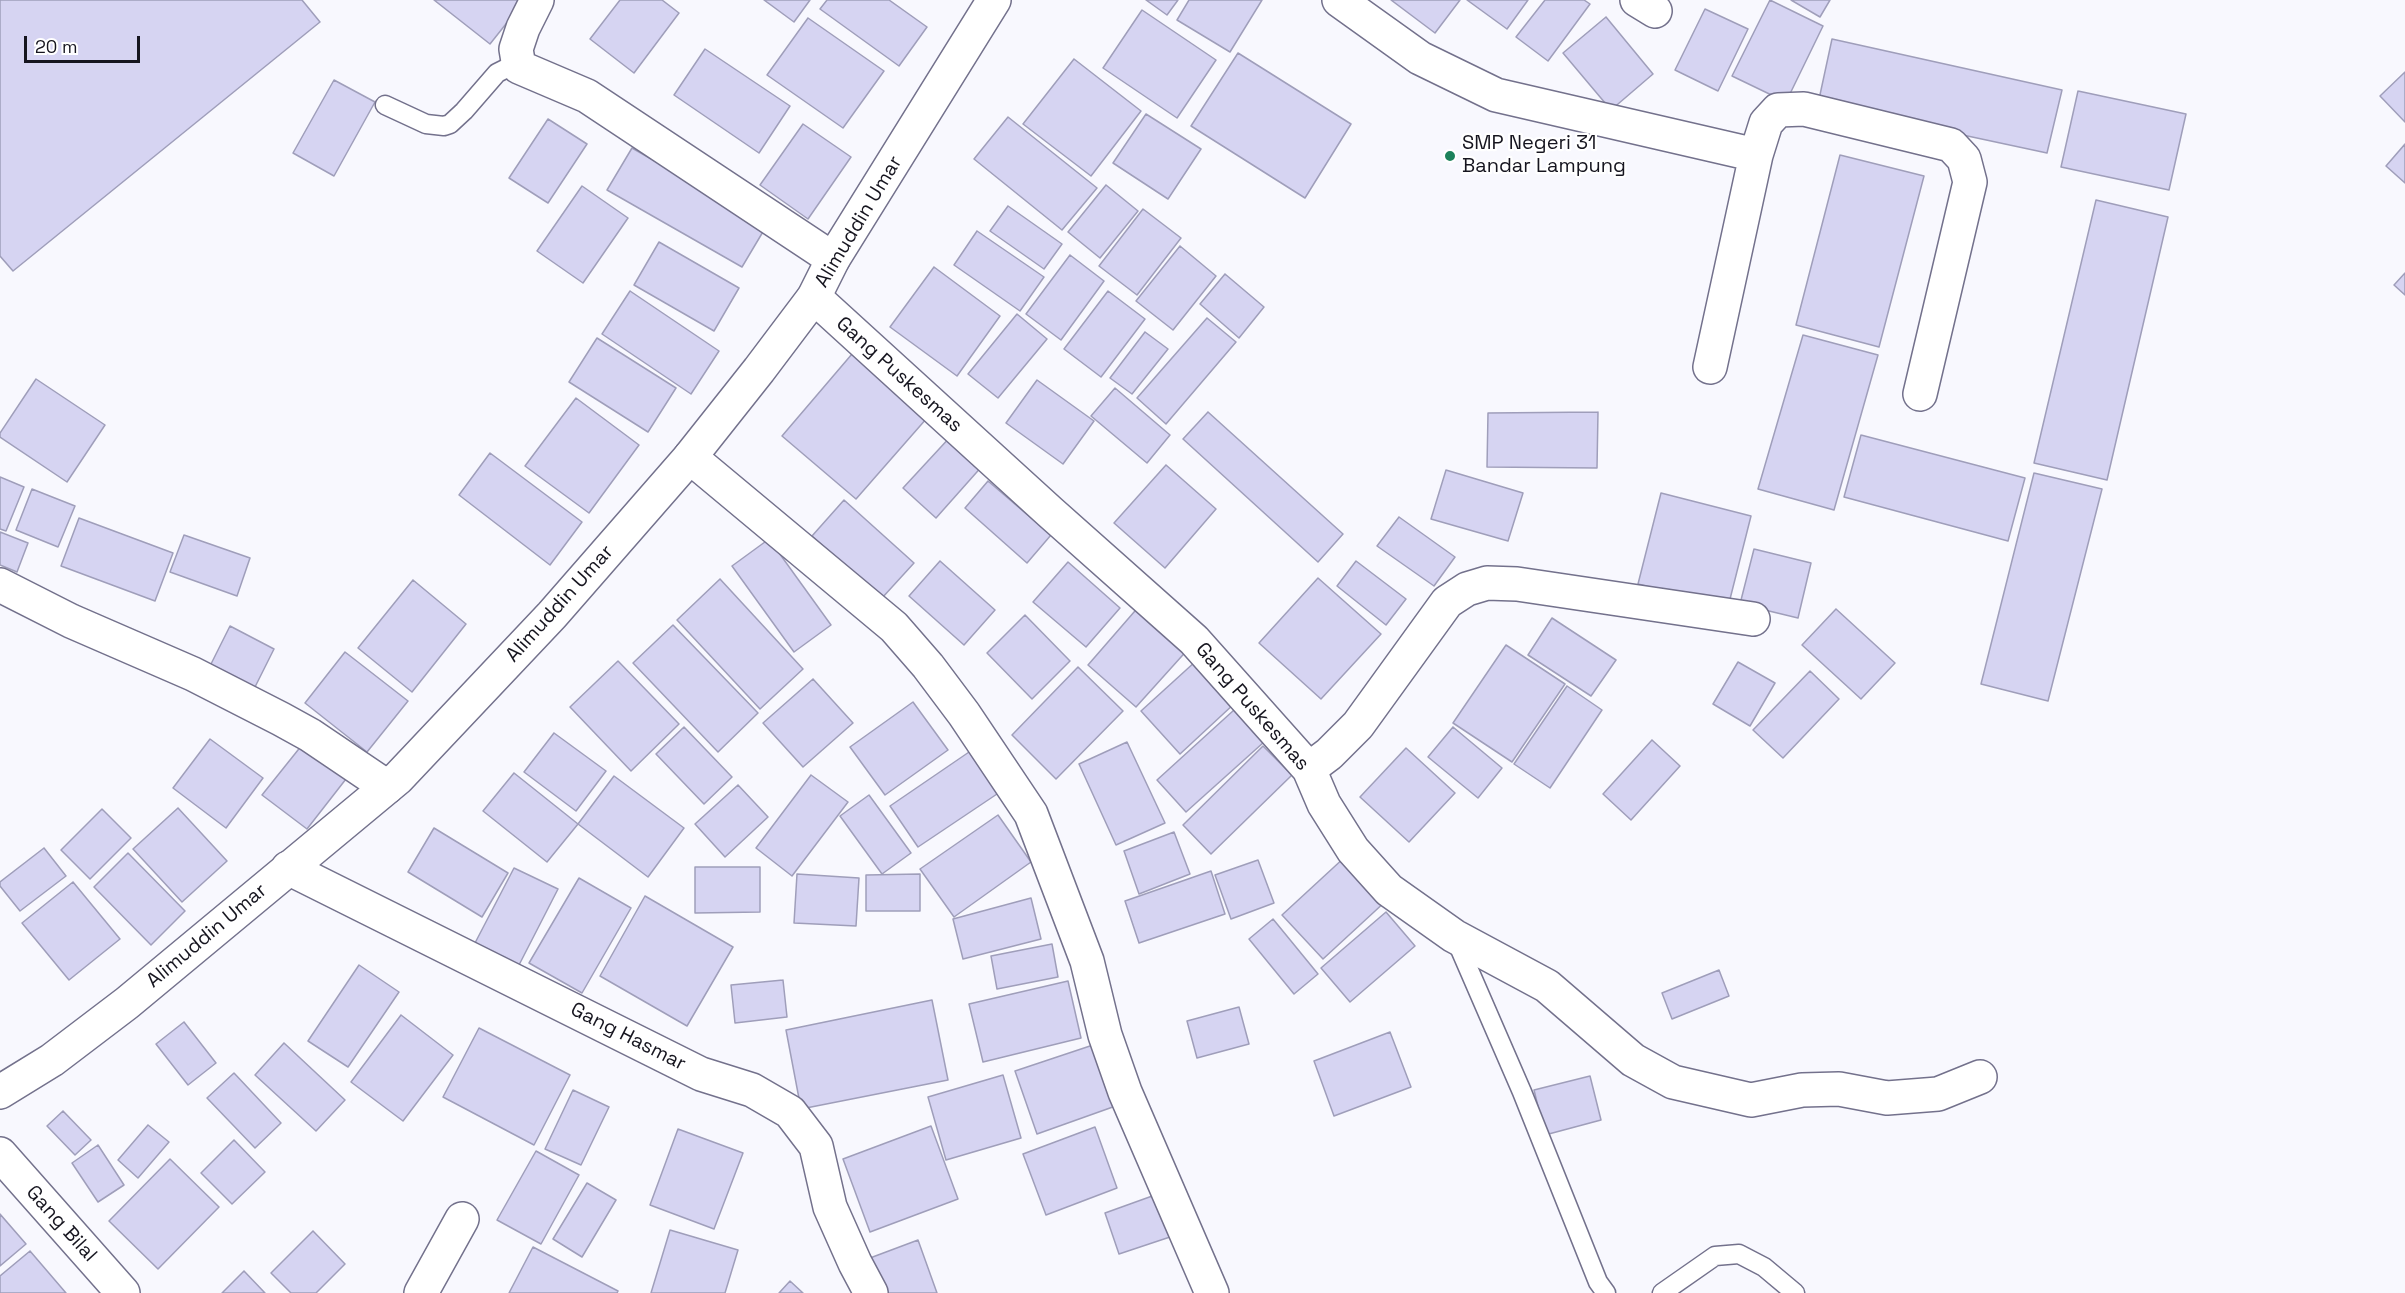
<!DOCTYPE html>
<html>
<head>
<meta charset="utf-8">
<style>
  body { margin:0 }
  #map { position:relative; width:2405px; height:1293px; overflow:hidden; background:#f8f8fe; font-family:"Space Grotesk",sans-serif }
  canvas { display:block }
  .scale { position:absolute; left:24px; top:36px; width:116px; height:27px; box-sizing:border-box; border:3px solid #16151f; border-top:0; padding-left:8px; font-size:18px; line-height:21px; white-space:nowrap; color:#16151f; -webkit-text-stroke:4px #fff; paint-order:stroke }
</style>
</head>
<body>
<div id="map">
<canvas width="2405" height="1293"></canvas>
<div class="scale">20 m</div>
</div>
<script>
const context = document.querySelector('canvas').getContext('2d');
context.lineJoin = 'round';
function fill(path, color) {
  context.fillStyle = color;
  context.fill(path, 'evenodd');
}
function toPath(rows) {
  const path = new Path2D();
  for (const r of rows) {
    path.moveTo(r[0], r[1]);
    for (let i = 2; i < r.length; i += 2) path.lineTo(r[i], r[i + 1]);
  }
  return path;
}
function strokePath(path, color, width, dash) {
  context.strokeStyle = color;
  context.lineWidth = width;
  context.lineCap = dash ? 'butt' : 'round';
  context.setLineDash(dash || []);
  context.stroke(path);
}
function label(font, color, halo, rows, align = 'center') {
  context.font = font + ' "Space Grotesk",sans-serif';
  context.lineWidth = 4.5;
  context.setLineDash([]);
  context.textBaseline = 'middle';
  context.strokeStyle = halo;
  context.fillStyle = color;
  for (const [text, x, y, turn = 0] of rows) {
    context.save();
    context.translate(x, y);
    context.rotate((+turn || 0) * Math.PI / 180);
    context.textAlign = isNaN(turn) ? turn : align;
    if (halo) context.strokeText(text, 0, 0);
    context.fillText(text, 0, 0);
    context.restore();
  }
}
const building = toPath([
  [0,0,302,0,320,22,13,271,0,256,0,0],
  [434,0,525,0,490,44,434,0],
  [620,0,662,0,679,13,634,73,590,39,620,0],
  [764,0,810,0,794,22,764,0],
  [827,0,889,0,927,27,899,66,820,9,827,0],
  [1146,0,1178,0,1167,15,1146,0],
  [1189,0,1262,0,1230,52,1177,20,1189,0],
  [1391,0,1460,0,1435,33,1391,0],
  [1467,0,1528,0,1507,29,1467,0],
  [1545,0,1584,0,1590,4,1548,61,1516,37,1545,0],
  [1770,0,1823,26,1786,102,1732,76,1770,0],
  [1791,0,1830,0,1820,17,1791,0],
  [1705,9,1748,29,1718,91,1675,70,1705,9],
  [1142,10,1216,60,1177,118,1103,68,1142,10],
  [1606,17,1653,74,1611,110,1563,53,1606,17],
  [808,18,884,71,843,128,767,75,808,18],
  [1832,39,2062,90,2047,153,1818,104,1832,39],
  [705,49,790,106,759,153,674,95,705,49],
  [1238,53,1351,124,1305,198,1191,126,1238,53],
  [1074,59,1141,111,1091,176,1023,124,1074,59],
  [2405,72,2405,122,2380,96,2405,72],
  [334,80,375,102,334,176,293,153,334,80],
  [2078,91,2186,114,2169,190,2061,167,2078,91],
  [1146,114,1201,149,1168,199,1113,163,1146,114],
  [1008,117,1097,188,1062,230,974,159,1008,117],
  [548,119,587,144,548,203,509,178,548,119],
  [803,124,851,157,808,219,760,185,803,124],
  [2405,144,2405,183,2386,166,2405,144],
  [632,148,767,225,742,267,607,190,632,148],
  [1840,155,1924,176,1879,347,1796,325,1840,155],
  [1106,185,1138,211,1100,258,1068,232,1106,185],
  [582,186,628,218,583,283,537,251,582,186],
  [2096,200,2168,217,2107,480,2034,463,2096,200],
  [1008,206,1062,244,1044,269,990,231,1008,206],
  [1143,209,1181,238,1137,295,1099,266,1143,209],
  [977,231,1044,277,1020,311,954,265,977,231],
  [659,242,739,288,714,331,634,285,659,242],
  [1180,246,1216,276,1173,330,1136,301,1180,246],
  [1070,255,1104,281,1061,340,1026,314,1070,255],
  [934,267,1000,316,957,376,890,327,934,267],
  [2405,273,2405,295,2394,285,2405,273],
  [1225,274,1264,307,1239,338,1200,304,1225,274],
  [630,291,719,351,691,394,602,334,630,291],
  [1108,291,1145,319,1101,377,1064,349,1108,291],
  [1017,314,1047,339,998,398,968,374,1017,314],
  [1207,318,1236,342,1166,424,1137,398,1207,318],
  [1145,332,1168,349,1132,394,1110,378,1145,332],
  [1803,335,1878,355,1834,510,1758,489,1803,335],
  [597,338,676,388,648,432,569,382,597,338],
  [852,354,927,418,856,499,782,436,852,354],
  [36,379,105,425,67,482,0,437,0,433,36,379],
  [1037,380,1094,421,1063,464,1006,423,1037,380],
  [1115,388,1170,435,1147,463,1091,416,1115,388],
  [576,398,639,445,589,513,525,466,576,398],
  [1208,412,1343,534,1318,562,1183,439,1208,412],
  [1598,412,1597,468,1487,467,1488,413,1598,412],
  [952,435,984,464,936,518,903,488,952,435],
  [1861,435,2025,478,2008,541,1844,497,1861,435],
  [490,453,582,522,550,565,459,495,490,453],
  [1166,465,1216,509,1165,568,1114,523,1166,465],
  [1446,470,1523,493,1508,541,1431,519,1446,470],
  [2034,473,2102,489,2048,701,1981,684,2034,473],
  [0,477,24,487,6,531,0,529,0,477],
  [988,481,1051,535,1027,563,965,508,988,481],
  [32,489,75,506,58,547,16,530,32,489],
  [1661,493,1751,516,1728,607,1638,584,1661,493],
  [844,500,914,563,882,598,812,536,844,500],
  [1399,517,1455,557,1434,586,1377,546,1399,517],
  [79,518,173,553,155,601,61,566,79,518],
  [0,532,28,543,17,572,0,565,0,532],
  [184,535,250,558,237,596,170,572,184,535],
  [769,539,831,625,794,652,732,566,769,539],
  [1754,549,1811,563,1798,618,1740,604,1754,549],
  [940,561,995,610,964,645,909,596,940,561],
  [1356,561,1406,599,1386,625,1337,586,1356,561],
  [1068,562,1120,608,1086,647,1033,602,1068,562],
  [1318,578,1381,634,1321,699,1259,643,1318,578],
  [720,579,803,669,760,709,677,620,720,579],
  [413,580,466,624,412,692,358,648,413,580],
  [1141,604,1190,647,1136,707,1088,665,1141,604],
  [1836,609,1895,663,1861,699,1802,645,1836,609],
  [1025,615,1070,661,1032,699,987,653,1025,615],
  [1552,618,1616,660,1591,696,1528,655,1552,618],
  [673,625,758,713,718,752,633,663,673,625],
  [230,626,274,649,254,689,210,666,230,626],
  [1506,645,1565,684,1512,762,1453,723,1506,645],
  [345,652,408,701,367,752,305,703,345,652],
  [618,661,679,724,631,771,570,707,618,661],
  [1196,661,1235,703,1180,754,1141,711,1196,661],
  [1738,662,1775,683,1750,726,1713,704,1738,662],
  [1078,667,1123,711,1056,779,1012,735,1078,667],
  [1810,671,1839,699,1783,758,1753,730,1810,671],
  [813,679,853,723,803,767,763,723,813,679],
  [1567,686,1602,710,1550,788,1514,764,1567,686],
  [913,702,948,750,885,795,850,747,913,702],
  [1234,710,1264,742,1186,812,1157,780,1234,710],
  [684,727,732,777,704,804,656,754,684,727],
  [1453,727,1502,768,1478,798,1428,757,1453,727],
  [554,733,606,771,576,811,524,772,554,733],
  [210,739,263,778,226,828,173,788,210,739],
  [1652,740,1680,766,1631,820,1603,794,1652,740],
  [1127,742,1165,823,1116,845,1079,764,1127,742],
  [302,745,346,779,307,829,262,795,302,745],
  [1263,746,1292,775,1211,854,1183,825,1263,746],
  [1406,748,1455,793,1409,842,1360,797,1406,748],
  [972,750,1000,792,918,847,890,806,972,750],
  [514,773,578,824,547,862,483,811,514,773],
  [811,775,848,802,792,876,756,848,811,775],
  [614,776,684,828,648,877,578,824,614,776],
  [738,785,768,817,725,857,695,824,738,785],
  [869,795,911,853,882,874,840,816,869,795],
  [178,808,227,861,182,902,133,849,178,808],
  [102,809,131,838,90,879,61,850,102,809],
  [998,815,1031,862,954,917,920,869,998,815],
  [434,828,508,873,482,917,408,872,434,828],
  [1174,832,1190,874,1139,894,1124,851,1174,832],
  [44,848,66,876,20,911,0,886,0,882,44,848],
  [128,853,185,911,151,945,94,887,128,853],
  [1346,856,1387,900,1323,959,1282,915,1346,856],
  [1258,860,1274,903,1231,919,1215,875,1258,860],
  [695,867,760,867,760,912,695,913,695,867],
  [514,868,558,889,519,965,475,943,514,868],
  [1211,871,1225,914,1139,943,1125,901,1211,871],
  [797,874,859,878,856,926,794,923,797,874],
  [920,874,920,911,866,911,866,875,920,874],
  [579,878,631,908,582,993,529,963,579,878],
  [73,882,120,939,69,980,22,923,73,882],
  [645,896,733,947,687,1026,600,976,645,896],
  [1031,898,1041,939,963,959,953,919,1031,898],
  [1386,912,1415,946,1350,1002,1321,968,1386,912],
  [1273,919,1318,974,1294,994,1249,939,1273,919],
  [1052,944,1058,977,997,989,991,956,1052,944],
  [359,965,399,992,348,1067,308,1041,359,965],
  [1719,970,1729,996,1672,1019,1662,993,1719,970],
  [783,980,787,1017,735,1023,731,985,783,980],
  [1068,981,1081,1038,983,1062,969,1004,1068,981],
  [932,1000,948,1080,801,1109,786,1030,932,1000],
  [1239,1007,1249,1044,1197,1058,1187,1021,1239,1007],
  [401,1015,453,1055,403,1121,351,1082,401,1015],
  [184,1022,216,1063,188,1085,156,1044,184,1022],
  [479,1028,570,1075,534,1145,443,1097,479,1028],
  [1390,1032,1411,1087,1334,1116,1314,1061,1390,1032],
  [1102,1042,1124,1103,1037,1134,1015,1071,1102,1042],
  [284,1043,345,1100,316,1131,255,1075,284,1043],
  [234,1073,281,1123,255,1148,207,1098,234,1073],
  [1003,1075,1021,1138,946,1160,928,1097,1003,1075],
  [1590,1076,1601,1120,1545,1135,1534,1090,1590,1076],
  [573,1090,609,1107,581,1165,545,1149,573,1090],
  [63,1111,91,1140,75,1155,47,1126,63,1111],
  [148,1125,169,1142,138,1178,118,1160,148,1125],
  [931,1126,958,1199,870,1232,843,1159,931,1126],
  [1095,1127,1117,1188,1046,1215,1023,1154,1095,1127],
  [678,1129,743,1153,714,1229,650,1205,678,1129],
  [234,1140,265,1172,232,1204,201,1173,234,1140],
  [98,1145,124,1185,98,1202,72,1163,98,1145],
  [536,1151,579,1175,541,1244,497,1220,536,1151],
  [170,1159,219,1207,158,1269,109,1221,170,1159],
  [587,1183,616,1200,582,1257,553,1239,587,1183],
  [1155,1195,1170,1237,1119,1254,1105,1213,1155,1195],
  [0,1214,26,1244,0,1266,0,1214],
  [670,1230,738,1250,725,1293,651,1293,670,1230],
  [313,1231,345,1264,316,1293,291,1293,271,1273,313,1231],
  [918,1240,937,1293,882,1293,870,1258,918,1240],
  [533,1247,618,1291,617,1293,509,1293,533,1247],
  [30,1251,66,1293,0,1293,0,1276,30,1251],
  [244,1271,265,1293,222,1293,244,1271],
  [790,1281,803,1293,779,1293,790,1281]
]);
const lane = toPath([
  [385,105,426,124,444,126,450,124,464,111,497,73,507,68,519,67],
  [1456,940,1522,1092,1598,1282,1606,1293],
  [1662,1293,1715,1256,1739,1254,1764,1267,1795,1293]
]);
const street = toPath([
  [537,0,523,28,516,49,519,67,587,96,833,259],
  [1339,0,1420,58,1496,95,1756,155],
  [1637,0,1655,11],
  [814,297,1050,512,1194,640,1309,769,1324,804,1353,850,1389,890,1454,936,1547,986,1633,1060,1673,1082,1751,1100,1802,1090,1839,1089,1887,1098,1938,1094,1980,1077],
  [1710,367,1756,155,1766,123,1778,110,1804,109,1951,145,1964,159,1970,182,1920,394],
  [690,457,894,627,928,666,964,714,1031,814,1087,961,1105,1035,1125,1092,1212,1293],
  [0,585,71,621,193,674,281,719,310,735,387,787],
  [1309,769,1329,754,1358,725,1447,602,1467,589,1487,583,1517,584,1753,619],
  [288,868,701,1074,752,1090,790,1112,816,1146,830,1207,855,1263,871,1293],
  [0,1154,123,1293],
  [421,1293,462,1219]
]);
const secondary = toPath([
  [0,1092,52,1060,127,1003,398,778,552,615,690,457,759,370,814,297,833,259,994,0]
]);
const markers = [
  [1450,156,6,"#1c815b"]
];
const poiNames = [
  ["SMP Negeri 31",1462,144],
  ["Bandar Lampung",1462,167]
];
const streetNames = [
  ["Alimuddin Umar",859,222,-59],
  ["Gang Puskesmas",899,375,42],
  ["Alimuddin Umar",560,604,-48],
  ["Gang Puskesmas",1252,707,49],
  ["Alimuddin Umar",207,936,-40],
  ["Gang Hasmar",628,1037,27],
  ["Gang Bilal",61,1224,48]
];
fill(building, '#d6d4f2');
strokePath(building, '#9f9eba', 1.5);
strokePath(lane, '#73718c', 21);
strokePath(street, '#73718c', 36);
strokePath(secondary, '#73718c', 36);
strokePath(lane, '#fff', 18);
strokePath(street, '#fff', 33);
strokePath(secondary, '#fff', 33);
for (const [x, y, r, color] of markers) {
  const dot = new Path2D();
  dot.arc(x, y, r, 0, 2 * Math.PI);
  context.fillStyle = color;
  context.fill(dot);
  strokePath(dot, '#fff', 2);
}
label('20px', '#16151f', '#fff', poiNames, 'left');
label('20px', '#16151f', '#fff', streetNames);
</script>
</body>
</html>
